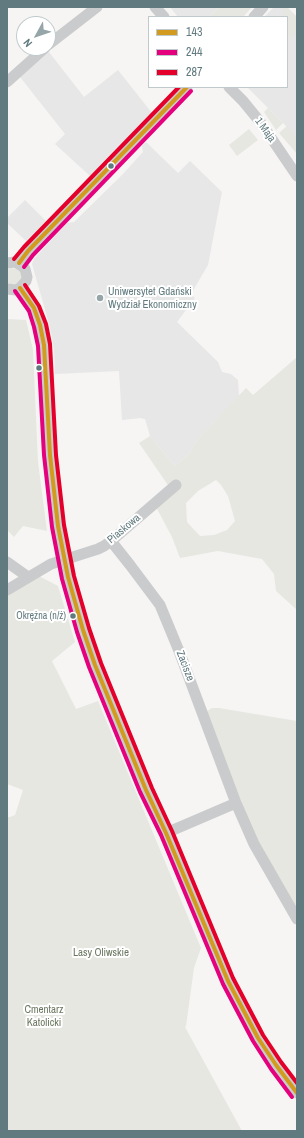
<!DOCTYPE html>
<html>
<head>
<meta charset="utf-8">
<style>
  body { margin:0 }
  #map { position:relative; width:304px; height:1138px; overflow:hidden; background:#f6f5f4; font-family:"Archivo Narrow",sans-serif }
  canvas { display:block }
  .frame { position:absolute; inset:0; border:8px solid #617a7f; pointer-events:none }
  .legend { position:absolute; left:148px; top:16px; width:140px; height:72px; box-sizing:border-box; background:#fff; border:1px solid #c0cacc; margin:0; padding:5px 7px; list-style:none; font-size:12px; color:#617a7f }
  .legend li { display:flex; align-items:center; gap:8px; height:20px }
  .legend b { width:20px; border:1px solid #c0cacc }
  .north { position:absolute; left:16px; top:16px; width:40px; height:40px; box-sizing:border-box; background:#fff; border:1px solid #c0cacc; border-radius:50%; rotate:230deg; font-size:11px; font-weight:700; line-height:16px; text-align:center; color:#617a7f }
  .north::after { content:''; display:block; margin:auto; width:14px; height:18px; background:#95a5a8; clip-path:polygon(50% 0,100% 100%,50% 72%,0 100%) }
</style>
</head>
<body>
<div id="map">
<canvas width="304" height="1138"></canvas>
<div class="frame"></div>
<ul class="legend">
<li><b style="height:5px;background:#d29b20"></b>143</li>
<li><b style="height:5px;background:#e5007d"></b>244</li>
<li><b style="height:5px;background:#e4002b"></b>287</li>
</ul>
<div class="north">N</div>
</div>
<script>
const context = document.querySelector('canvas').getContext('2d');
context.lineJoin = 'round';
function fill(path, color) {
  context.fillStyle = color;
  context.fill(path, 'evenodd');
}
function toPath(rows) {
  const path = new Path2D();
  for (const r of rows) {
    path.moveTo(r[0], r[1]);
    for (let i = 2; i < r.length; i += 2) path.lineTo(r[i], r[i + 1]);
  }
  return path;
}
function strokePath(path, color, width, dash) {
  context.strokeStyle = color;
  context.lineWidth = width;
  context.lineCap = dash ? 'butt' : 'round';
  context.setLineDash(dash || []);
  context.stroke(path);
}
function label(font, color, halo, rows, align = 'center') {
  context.font = font + ' "Archivo Narrow",sans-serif';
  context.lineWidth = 4;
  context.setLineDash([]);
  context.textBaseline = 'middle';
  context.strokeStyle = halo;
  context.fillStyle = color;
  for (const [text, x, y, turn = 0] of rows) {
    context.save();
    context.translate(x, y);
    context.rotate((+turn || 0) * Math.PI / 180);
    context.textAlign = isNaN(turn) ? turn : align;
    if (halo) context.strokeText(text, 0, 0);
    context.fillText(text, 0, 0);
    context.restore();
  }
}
const built = toPath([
  [170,7,219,7,209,17,178,17],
  [274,7,287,7,297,17,297,137,247,87,287,87,287,17,264,17],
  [49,52,84,97,118,70,152,113,117,147,90,176,55,144,65,134,20,77],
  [146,142,178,173,190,161,222,192,208,265,191,294,195,298,177,322,218,362,222,372,231,374,238,380,239,396,196,441,190,453,175,466,150,436,145,419,140,418,122,420,119,371,55,374,54,351,52,337,48,320,32,264,34,259,67,223,74,222,122,175,143,152,142,146],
  [25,200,46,221,26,241,7,223,7,218]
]);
const green = toPath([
  [219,7,252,7,243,17,209,17],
  [284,7,287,7,297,17,297,31,291,38,288,35,287,36,287,17,282,17,284,12],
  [268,108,283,123,276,130,264,112],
  [287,126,297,137,297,154,279,133],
  [249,129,258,140,237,156,229,145],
  [11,268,17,269,19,270,22,276,19,284,7,284,7,270],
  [7,319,26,320,31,341,33,350,38,462,47,531,23,526,14,537,7,530],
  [297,357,297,610,276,591,274,574,262,559,218,551,180,558,172,537,156,507,172,491,139,443,150,436,175,466,190,453,196,441,246,388,253,395],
  [216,480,221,485,228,496,235,521,227,530,214,535,200,536,187,522,186,503,198,491],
  [37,575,58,586,75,642,52,661,76,709,98,701,201,948,194,968,186,1026,185,1027,242,1131,7,1131,7,817,10,817,15,815,23,790,7,784,7,594],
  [219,708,297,721,297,913,257,843,207,711,212,708]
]);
const minor = toPath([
  [155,7,164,17],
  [254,17,263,7],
  [48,45,97,7],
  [7,82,45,48],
  [229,87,243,101,261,123,297,176],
  [7,263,15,262,22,266,25,269,27,277,26,281,20,288,16,290,7,289],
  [19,263,28,251,187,87],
  [20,288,34,308,40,325,44,345,46,372,50,455,58,526,68,577,83,630,95,665,146,790,166,833,228,981,243,1011,258,1038,276,1065,297,1093],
  [111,541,130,565,160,605,179,651,236,803,254,844,297,919],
  [7,562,28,577],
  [7,590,51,564,98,549,104,546,111,541,176,485],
  [166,833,236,803]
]);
const bus1 = toPath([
  [19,263,28,251,187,87],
  [20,288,34,308,40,325,44,345,50,455,58,526,68,577,83,630,95,665,146,790,166,833,228,981,258,1038,276,1065,297,1093]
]);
const bus2 = toPath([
  [24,267,33,255,191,91],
  [15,291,29,311,34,327,38,346,44,455,52,527,62,579,77,632,89,667,140,792,161,835,223,984,253,1041,271,1069,292,1097]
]);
const bus3 = toPath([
  [14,259,24,247,179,87],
  [25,285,39,306,46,324,50,344,56,455,64,525,74,576,89,628,101,663,152,788,172,831,233,978,263,1035,281,1062,297,1083]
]);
const markers = [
  [111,166,3.5,"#617a7f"],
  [100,298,4,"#95a5a8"],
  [39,368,3.5,"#617a7f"],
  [73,616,3.5,"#617a7f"]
];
const busNames = [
  ["Okrężna (n/ż)",66,616]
];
const streetNames = [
  ["1 Maja",265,130,54],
  ["Piaskowa",124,529,-40],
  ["Zacisze",185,666,69]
];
const poiNames = [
  ["Uniwersytet Gdański",108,292],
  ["Wydział Ekonomiczny",108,305]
];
const parkNames = [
  ["Lasy Oliwskie",101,953],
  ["Cmentarz",44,1010],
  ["Katolicki",44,1023]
];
fill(built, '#e6e7e6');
fill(green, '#e6e7e1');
strokePath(minor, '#cacbcc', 11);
strokePath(bus1, '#d29b20', 4);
strokePath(bus2, '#e5007d', 4);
strokePath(bus3, '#e4002b', 4);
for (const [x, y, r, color] of markers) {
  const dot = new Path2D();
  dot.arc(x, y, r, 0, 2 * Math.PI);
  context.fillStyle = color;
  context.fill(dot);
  strokePath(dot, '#fff', 1.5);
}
label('10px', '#617a7f', '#fff', busNames, 'right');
label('11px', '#617a7f', '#fff', streetNames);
label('11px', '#617a7f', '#fff', poiNames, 'left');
label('11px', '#6b7760', '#fff', parkNames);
</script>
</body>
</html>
